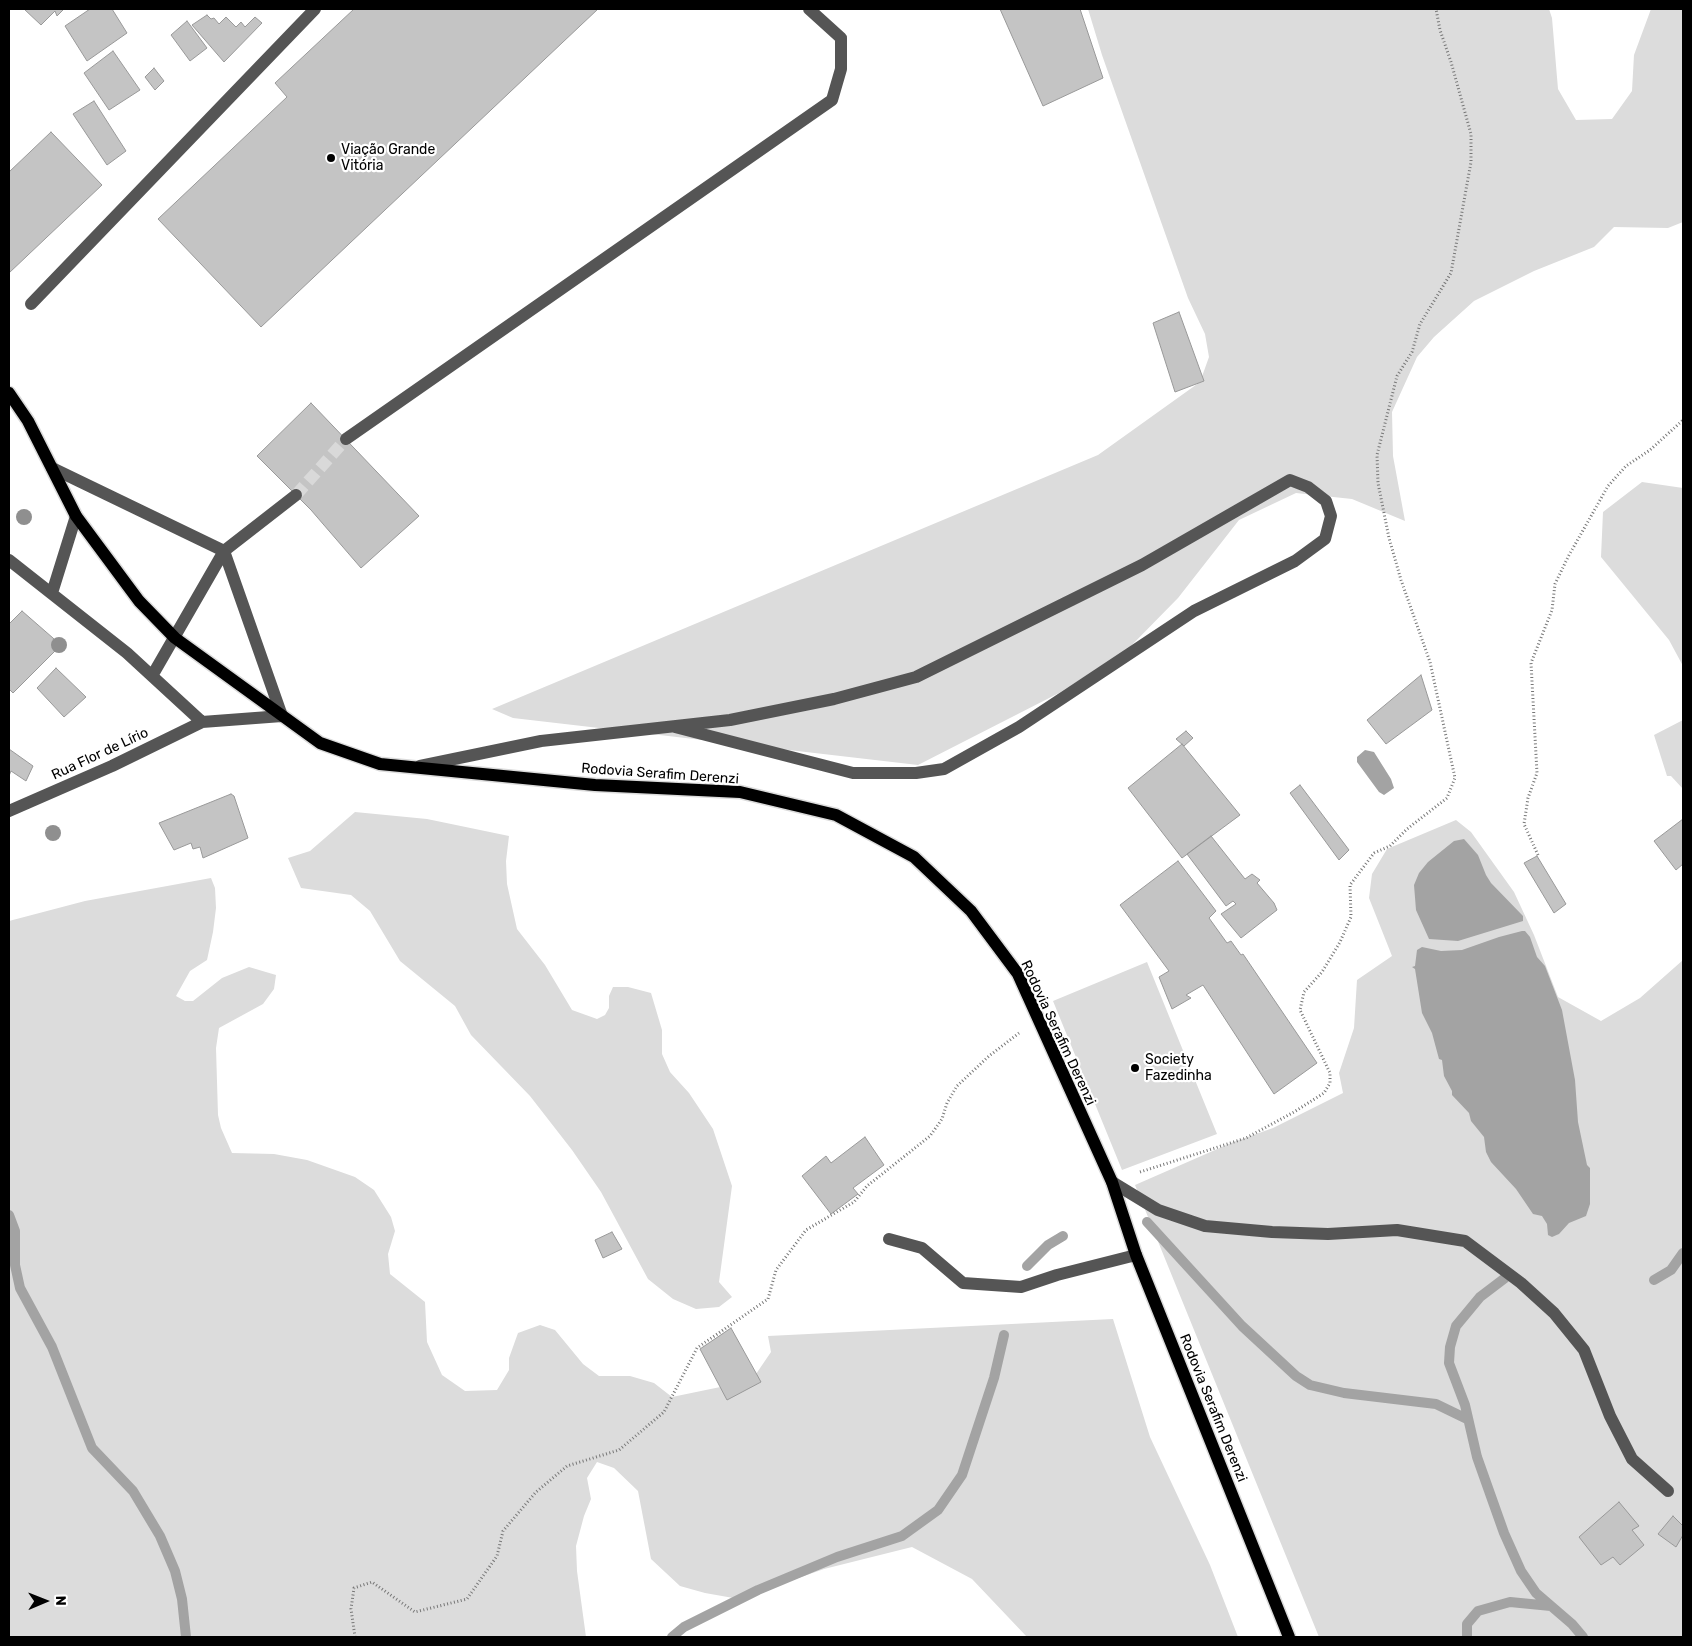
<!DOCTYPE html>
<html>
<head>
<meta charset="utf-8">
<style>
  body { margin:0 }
  #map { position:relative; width:1692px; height:1646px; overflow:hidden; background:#fff; font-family:Rubik,sans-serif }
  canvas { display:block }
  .frame { position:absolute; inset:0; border:10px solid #000; pointer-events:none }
  .north { position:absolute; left:20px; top:1576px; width:50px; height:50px; -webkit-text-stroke:4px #fff; paint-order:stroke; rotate:89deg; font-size:14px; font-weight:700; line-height:20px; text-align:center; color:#000 }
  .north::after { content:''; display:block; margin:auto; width:18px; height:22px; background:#000; clip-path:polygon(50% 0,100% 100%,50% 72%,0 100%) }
</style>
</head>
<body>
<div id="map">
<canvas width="1692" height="1646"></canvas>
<div class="frame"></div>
<div class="north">N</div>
</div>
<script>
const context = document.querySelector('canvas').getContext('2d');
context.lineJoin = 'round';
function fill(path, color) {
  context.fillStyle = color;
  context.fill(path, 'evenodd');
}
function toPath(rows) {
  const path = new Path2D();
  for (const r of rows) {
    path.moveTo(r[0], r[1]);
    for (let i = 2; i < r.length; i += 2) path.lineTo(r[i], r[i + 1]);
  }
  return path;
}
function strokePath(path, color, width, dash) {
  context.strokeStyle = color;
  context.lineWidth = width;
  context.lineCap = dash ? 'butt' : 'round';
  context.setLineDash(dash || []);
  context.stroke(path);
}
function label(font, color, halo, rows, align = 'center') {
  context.font = font + ' Rubik,sans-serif';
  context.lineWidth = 4.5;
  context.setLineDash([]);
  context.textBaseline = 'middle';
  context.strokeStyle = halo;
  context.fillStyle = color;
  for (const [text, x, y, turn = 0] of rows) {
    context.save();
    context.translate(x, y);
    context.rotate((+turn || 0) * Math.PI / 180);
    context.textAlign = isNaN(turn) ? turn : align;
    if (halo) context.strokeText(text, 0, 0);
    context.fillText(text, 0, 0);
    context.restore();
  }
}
const green = toPath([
  [1088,9,1549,9,1552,18,1558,89,1576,120,1612,119,1632,91,1634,55,1651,9,1683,9,1683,222,1668,228,1614,227,1594,247,1534,271,1474,301,1434,337,1417,357,1392,412,1393,456,1405,521,1352,499,1296,493,1239,520,1178,598,1127,650,1059,693,918,765,513,718,492,709,1098,455,1200,382,1209,357,1205,334,1188,298,1102,55],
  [1642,482,1683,488,1683,666,1669,640,1601,557,1603,512],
  [1683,720,1683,789,1671,776,1667,776,1654,735],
  [355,812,427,819,509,836,506,861,507,884,517,929,545,965,572,1010,597,1019,605,1015,609,1008,609,996,613,987,628,987,651,993,662,1030,662,1054,670,1072,689,1093,713,1129,732,1186,719,1282,732,1297,719,1307,696,1309,673,1299,648,1279,601,1192,572,1150,530,1096,471,1035,455,1006,400,961,370,911,351,895,301,888,288,858,310,851],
  [1456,820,1471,832,1514,892,1534,935,1558,997,1601,1021,1640,998,1683,960,1683,1637,1319,1637,1135,1185,1231,1143,1273,1128,1343,1093,1339,1073,1354,1028,1357,980,1392,956,1369,898,1372,874,1387,849],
  [211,878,215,888,216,908,213,932,207,960,190,971,176,996,185,1001,193,1001,222,978,249,967,276,975,274,989,263,1004,219,1028,216,1048,218,1115,221,1128,232,1153,274,1154,307,1160,355,1177,374,1190,391,1217,395,1231,388,1254,390,1274,425,1302,427,1342,442,1375,465,1391,497,1390,509,1370,509,1358,518,1333,540,1325,555,1330,583,1364,599,1376,630,1376,654,1383,672,1397,730,1385,756,1374,771,1352,768,1336,1113,1319,1150,1437,1210,1565,1238,1637,1027,1637,972,1579,912,1547,824,1569,739,1599,705,1593,680,1586,651,1559,638,1491,614,1468,597,1462,587,1478,591,1499,584,1516,576,1546,577,1571,586,1637,9,1637,9,921,85,901],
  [1147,962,1217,1134,1122,1170,1053,1001]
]);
const water = toPath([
  [1365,750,1374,752,1391,779,1394,788,1384,795,1379,792,1357,762,1357,757],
  [1464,839,1478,855,1486,875,1491,883,1523,916,1523,921,1458,941,1429,939,1416,910,1414,885,1419,873,1428,862,1454,841],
  [1522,931,1525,931,1530,937,1537,957,1545,966,1562,1010,1575,1080,1578,1122,1587,1165,1590,1168,1590,1204,1586,1216,1569,1223,1559,1234,1552,1237,1548,1235,1547,1224,1542,1216,1533,1214,1516,1189,1491,1162,1486,1152,1484,1137,1471,1121,1469,1113,1452,1095,1452,1091,1444,1076,1442,1060,1439,1059,1432,1033,1422,1013,1415,969,1412,967,1415,966,1417,950,1422,947,1441,951,1462,950,1499,937]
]);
const stream = toPath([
  [9,1215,15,1231,15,1265,20,1288,52,1347,92,1448,133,1491,160,1536,175,1571,182,1599,186,1637],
  [1147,1222,1242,1326,1296,1376,1310,1385,1344,1393,1436,1404,1467,1419],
  [1027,1266,1048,1245,1063,1236],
  [1505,1278,1480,1297,1456,1326,1450,1347,1449,1363,1465,1405,1477,1457,1504,1533,1521,1571,1536,1593,1572,1624,1583,1637],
  [1654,1280,1671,1270,1683,1253],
  [672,1637,684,1627,758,1590,837,1557,902,1536,938,1510,962,1475,994,1378,1004,1335],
  [1467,1637,1467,1624,1478,1611,1510,1602,1551,1606]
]);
const building = toPath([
  [24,9,64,9,57,16,55,11,41,25,24,9],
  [90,9,112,9,127,33,87,61,65,26,90,9],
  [354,9,598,9,261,327,158,219,287,97,275,83,354,9],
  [1000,9,1080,9,1103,78,1043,106,1000,9],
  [207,15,211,19,214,18,219,24,226,17,236,27,241,22,245,27,255,17,262,23,224,62,192,25,207,15],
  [187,21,207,48,190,61,171,35,187,21],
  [113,51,140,90,109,110,84,73,113,51],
  [154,68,164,81,155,90,145,77,154,68],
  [94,101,126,151,107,165,73,114,94,101],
  [51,132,102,185,9,273,9,172,51,132],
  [1179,312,1204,381,1175,392,1153,323,1179,312],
  [311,403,419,516,361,568,311,510,257,456,311,403],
  [22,611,61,645,13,693,9,689,9,624,22,611],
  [56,668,86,697,64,717,37,688,56,668],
  [1421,675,1432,710,1386,744,1367,720,1421,675],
  [1186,731,1193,738,1184,746,1176,739,1186,731],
  [1182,744,1240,815,1182,858,1128,788,1182,744],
  [9,749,33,766,26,781,11,771,9,776,9,749],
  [1300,785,1349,850,1339,860,1290,793,1300,785],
  [231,794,234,796,248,838,203,858,200,847,193,849,191,843,174,850,159,823,231,794],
  [1683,819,1683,864,1676,870,1654,841,1683,819],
  [1211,836,1245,879,1252,874,1260,880,1257,883,1274,903,1277,910,1241,938,1221,914,1236,904,1233,901,1226,906,1187,854,1211,836],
  [1537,856,1566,904,1554,913,1524,863,1537,856],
  [1178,861,1216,911,1209,918,1227,943,1231,941,1241,955,1243,954,1317,1063,1274,1094,1203,985,1186,995,1191,998,1172,1009,1159,977,1169,971,1120,905,1178,861],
  [865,1137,884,1165,853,1188,858,1194,831,1214,802,1176,826,1156,831,1163,865,1137],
  [612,1232,622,1249,603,1258,595,1240,612,1232],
  [731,1328,761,1382,727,1400,700,1349,731,1328],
  [1619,1502,1639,1526,1632,1530,1644,1545,1620,1565,1613,1557,1601,1565,1579,1537,1619,1502],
  [1673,1516,1683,1526,1683,1535,1676,1547,1658,1534,1673,1516]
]);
const minorTunnel = toPath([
  [296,495,346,439]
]);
const path = toPath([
  [1538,855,1524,824,1528,798,1537,773,1531,663,1552,610,1555,584,1568,557,1608,486,1626,466,1650,450,1683,420],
  [1140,1172,1246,1138,1294,1112,1324,1093,1330,1083,1330,1073,1300,1010,1304,992,1322,972,1340,942,1351,917,1350,885,1374,853,1390,846,1407,829,1447,798,1455,778,1430,662,1401,580,1389,538,1378,483,1377,455,1397,376,1412,352,1420,324,1451,273,1471,162,1471,134,1451,62,1440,30,1436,9],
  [355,1637,351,1609,354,1588,372,1582,415,1612,467,1599,497,1556,503,1531,536,1492,567,1466,619,1450,664,1412,697,1348,768,1299,776,1270,806,1230,854,1202,867,1186,930,1136,942,1119,947,1103,957,1086,989,1056,1019,1033]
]);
const minor = toPath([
  [31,304,315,9],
  [346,439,832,100,841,69,841,38,809,9],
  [9,560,127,653,202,722],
  [52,593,76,516],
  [152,676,224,551,296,495],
  [420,766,541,741,730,720,834,699,916,677,1142,565,1290,480,1308,487,1326,501,1331,516,1325,539,1295,561,1194,611,1019,727,944,769,916,773,853,773,675,727],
  [9,811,112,766,202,722,282,716,224,551,52,468],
  [1112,1182,1158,1210,1205,1226,1272,1232,1328,1234,1397,1230,1465,1241,1521,1283,1554,1313,1584,1350,1610,1416,1632,1459,1668,1491],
  [889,1239,922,1248,963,1283,1021,1287,1057,1275,1136,1255]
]);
const major = toPath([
  [9,393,28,421,76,516,139,601,175,638,320,743,380,764,595,785,740,792,836,815,914,857,971,911,1018,974,1112,1182,1136,1255,1289,1637]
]);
const trees = [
  [24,517],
  [59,645],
  [53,833]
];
const markers = [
  [331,158,5,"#000"],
  [1135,1068,5,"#000"]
];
const poiNames = [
  ["Viação Grande",341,150],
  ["Vitória",341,166],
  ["Society",1145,1060],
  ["Fazedinha",1145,1076]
];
const streetNames = [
  ["Rua Flor de Lírio",100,754,-25],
  ["Rodovia Serafim Derenzi",660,774,4],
  ["Rodovia Serafim Derenzi",1058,1033,65],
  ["Rodovia Serafim Derenzi",1213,1408,68]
];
fill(green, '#dcdcdc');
fill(water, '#a3a3a3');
strokePath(stream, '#a3a3a3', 10);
fill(building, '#c4c4c4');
strokePath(building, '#999', 1);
strokePath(minorTunnel, '#d9d9d9', 12, [12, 6]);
strokePath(major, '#dbdbdb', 15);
strokePath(path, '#777', 3, [1, 2.5]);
strokePath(minor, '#555', 12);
strokePath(major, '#000', 12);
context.fillStyle = '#8f8f8f';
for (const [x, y] of trees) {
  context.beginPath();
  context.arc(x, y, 8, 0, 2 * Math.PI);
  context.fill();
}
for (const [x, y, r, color] of markers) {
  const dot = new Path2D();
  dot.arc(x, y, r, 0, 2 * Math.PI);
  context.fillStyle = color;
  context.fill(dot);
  strokePath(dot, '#fff', 2);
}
label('14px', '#000', '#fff', poiNames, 'left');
label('14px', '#000', '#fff', streetNames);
</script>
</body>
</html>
